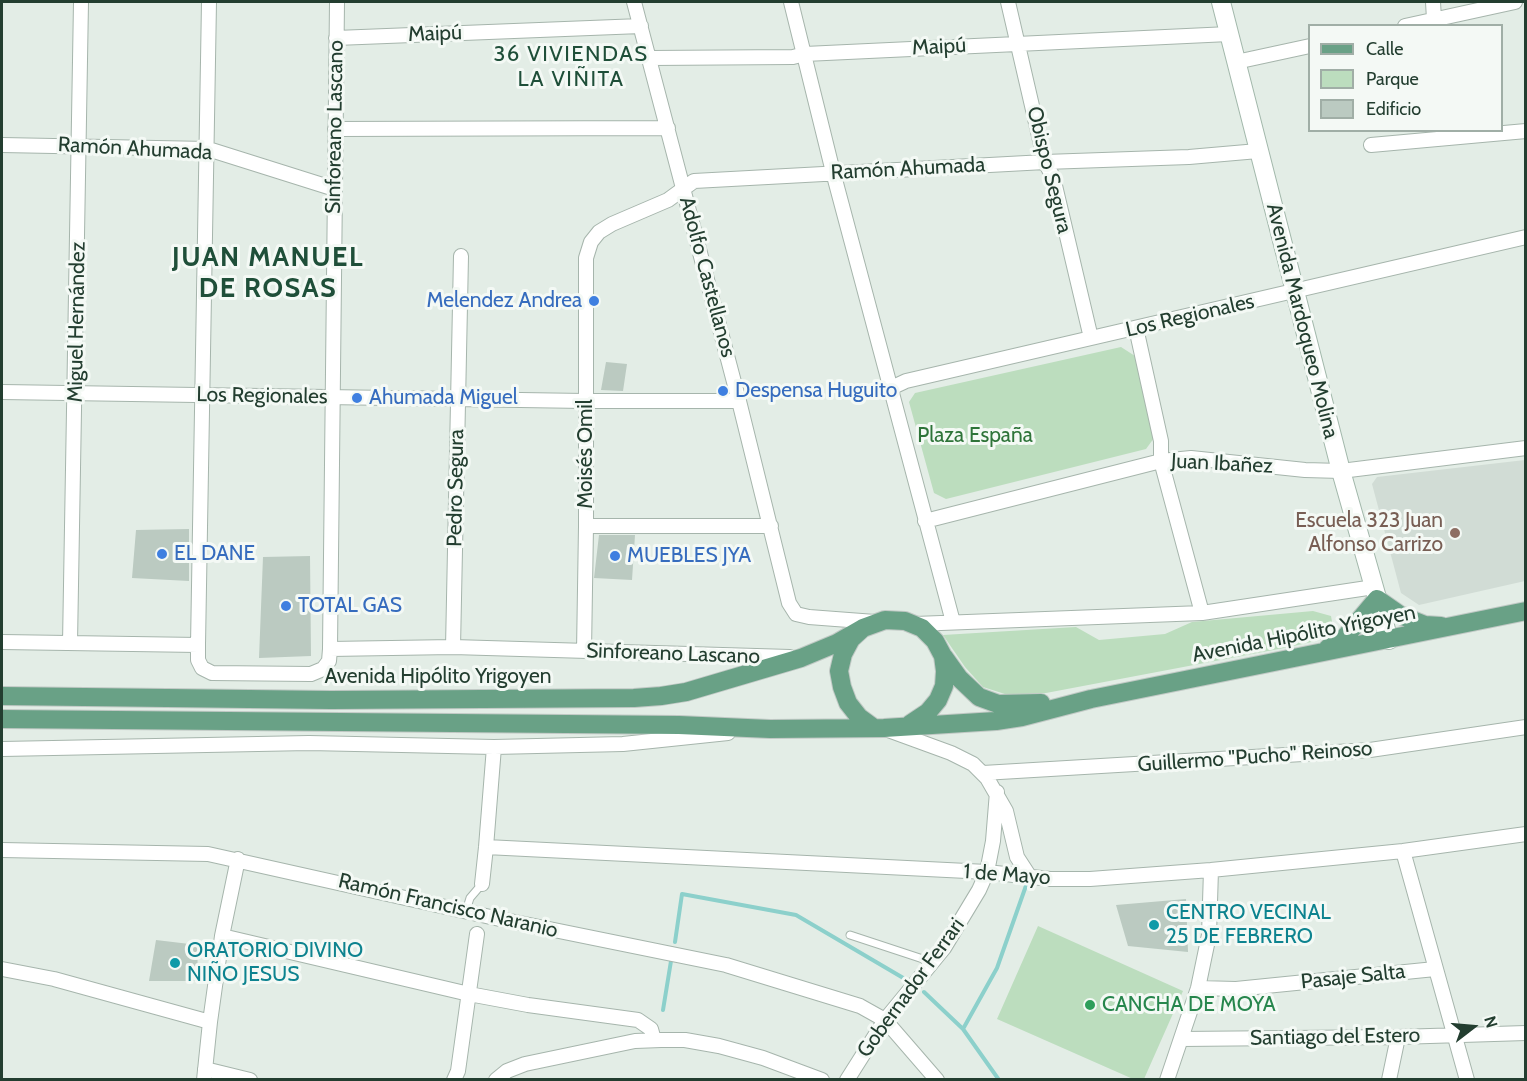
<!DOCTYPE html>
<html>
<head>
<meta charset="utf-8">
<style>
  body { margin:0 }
  #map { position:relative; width:1527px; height:1081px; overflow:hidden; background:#e3ede6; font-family:Cabin,sans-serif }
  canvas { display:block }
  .frame { position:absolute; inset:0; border:3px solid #233e30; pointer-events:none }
  .legend { position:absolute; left:1308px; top:24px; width:195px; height:108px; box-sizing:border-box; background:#f4f9f5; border:2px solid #a0aea6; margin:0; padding:8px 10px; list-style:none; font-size:18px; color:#233e30 }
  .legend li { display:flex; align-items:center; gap:12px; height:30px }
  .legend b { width:30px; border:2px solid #a0aea6 }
  .north { position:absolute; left:1443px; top:997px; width:60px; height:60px; -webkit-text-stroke:4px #f4f9f5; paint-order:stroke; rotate:74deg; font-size:16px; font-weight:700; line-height:24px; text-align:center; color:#233e30 }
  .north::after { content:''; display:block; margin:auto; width:21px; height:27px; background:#233e30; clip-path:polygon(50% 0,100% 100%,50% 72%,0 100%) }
</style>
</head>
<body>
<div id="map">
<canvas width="1527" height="1081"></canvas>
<div class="frame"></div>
<ul class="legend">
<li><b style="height:8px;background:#69a186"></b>Calle</li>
<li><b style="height:16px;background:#bcddbe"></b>Parque</li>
<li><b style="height:16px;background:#bbcac1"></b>Edificio</li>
</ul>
<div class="north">N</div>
</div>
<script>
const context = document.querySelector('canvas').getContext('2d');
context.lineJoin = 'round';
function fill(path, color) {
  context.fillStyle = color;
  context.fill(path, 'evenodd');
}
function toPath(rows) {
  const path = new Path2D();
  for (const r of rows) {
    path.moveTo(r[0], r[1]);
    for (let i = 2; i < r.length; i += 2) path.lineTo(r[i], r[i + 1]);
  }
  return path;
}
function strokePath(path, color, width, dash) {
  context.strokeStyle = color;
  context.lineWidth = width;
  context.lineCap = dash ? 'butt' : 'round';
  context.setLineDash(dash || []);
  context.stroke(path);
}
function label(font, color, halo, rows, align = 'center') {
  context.font = font + ' Cabin,sans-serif';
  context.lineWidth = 6;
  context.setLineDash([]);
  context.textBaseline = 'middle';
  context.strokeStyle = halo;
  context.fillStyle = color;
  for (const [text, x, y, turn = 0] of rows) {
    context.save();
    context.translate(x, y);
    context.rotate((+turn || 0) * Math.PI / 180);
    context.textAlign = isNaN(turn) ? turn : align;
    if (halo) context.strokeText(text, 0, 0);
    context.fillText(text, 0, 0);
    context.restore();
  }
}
const built = toPath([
  [1525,460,1525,581,1419,605,1401,593,1372,484,1377,477]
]);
const green = toPath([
  [1121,347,1135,356,1154,438,1146,449,946,499,934,493,909,402,915,393],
  [1313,611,1331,616,1333,627,1320,640,1289,647,1046,693,1008,695,983,687,965,667,943,635,1076,627,1099,640,1165,634,1192,622],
  [1038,926,1183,991,1144,1079,1133,1079,997,1019]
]);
const stream = toPath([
  [675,942,682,894,796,915,905,979],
  [924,992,963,1029,999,1080],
  [663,1010,671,961],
  [963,1029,997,968,1028,880]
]);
const building = toPath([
  [606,362,627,364,623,391,601,390],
  [189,529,189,581,132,578,136,530],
  [599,535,635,535,632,580,594,578],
  [310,556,311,656,259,658,263,557],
  [1186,899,1188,952,1128,946,1116,905],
  [156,940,198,945,197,981,149,981]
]);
const lane = toPath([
  [466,911,470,898,482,884],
  [850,935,932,962]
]);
const street = toPath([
  [634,2,739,401,789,603,796,614,809,617,875,622],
  [791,2,833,172,953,622],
  [1008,2,1045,162,1053,177,1091,338],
  [1433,2,1434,19],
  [1405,26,1515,2],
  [336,38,641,26],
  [650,58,793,57,805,54,1229,34],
  [1236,62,1310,46],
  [335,129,668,128],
  [2,145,208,149,335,189],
  [1371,145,1526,131],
  [1136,328,1161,441,1161,461,1202,613],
  [891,388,906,381,1526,237],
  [2,392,585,401,739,401],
  [925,521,1161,461,1191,458,1305,470,1341,471,1526,448],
  [586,526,771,526],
  [915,624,1202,613,1374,587],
  [2,642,198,645,198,660,202,668,212,673,311,674,323,669,329,661,330,649,453,647,790,657],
  [70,643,81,2],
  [198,645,209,2],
  [453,647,461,256],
  [330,649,337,2],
  [584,651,586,526,586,258,591,242,599,232,612,224,668,200,694,181,1045,162,1189,157,1258,151],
  [888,730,951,753,973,764,987,778,1006,811,1017,857,1030,877],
  [2,749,309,743,494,747,623,744,728,733],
  [983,773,1370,750,1526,727],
  [486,847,987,872,1050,879,1090,879,1211,870,1403,851,1526,834],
  [2,850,208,854,495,918,726,965,860,1006,885,1020,937,1080],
  [1403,851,1467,1080],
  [482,884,486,847,494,747],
  [222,936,469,994,528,1005,638,1020,651,1029,654,1040],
  [2,969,54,979,210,1022],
  [1198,988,1236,989,1435,969],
  [1181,1039,1398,1037,1526,1033],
  [205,1069,250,1080],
  [204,1080,210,1022,222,936,238,859],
  [454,1080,458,1071,477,934],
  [496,1080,507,1071,525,1064,635,1041,661,1040,685,1040,719,1046,763,1058,822,1080],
  [847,1080,885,1020,944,948,979,890,987,872,993,841,997,792],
  [1167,1080,1198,988,1209,935,1211,870],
  [1389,1080,1398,1037]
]);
const secondary = toPath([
  [1221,2,1341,471,1389,640]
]);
const primary = toPath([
  [1328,648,1346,636,1377,599,1400,615,1425,625,1441,626],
  [944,657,959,678,979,697,998,704,1041,703],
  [2,696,331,700,634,698,661,696,686,692,801,658,837,643,863,628],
  [2,719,679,725,770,729,884,728,996,721,1022,717,1091,699,1526,611],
  [874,728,859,717,848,703,842,687,839,671,843,654,851,639,863,628,885,620,905,621,922,628,935,641,943,656,945,671,944,686,938,700,928,712,910,724]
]);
const markers = [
  [594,301,6,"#3f7fe0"],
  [723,391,6,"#3f7fe0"],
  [357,398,6,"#3f7fe0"],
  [1455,533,6,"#8d6e63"],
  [162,554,6,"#3f7fe0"],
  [615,556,6,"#3f7fe0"],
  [286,606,6,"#3f7fe0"],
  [1154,925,6,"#0f9aa8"],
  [175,963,6,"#0f9aa8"],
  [1090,1005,6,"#2e9e5b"]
];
const streetNames = [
  ["Maipú",435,34,-2],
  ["Maipú",939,47,-3],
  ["Sinforeano Lascano",335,127,-89],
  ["Ramón Ahumada",135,149,3],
  ["Ramón Ahumada",908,169,-3],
  ["Obispo Segura",1049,170,76],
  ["Adolfo Castellanos",707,277,75],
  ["Los Regionales",1190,316,-13],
  ["Avenida Mardoqueo Molina",1302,321,76],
  ["Miguel Hernández",77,322,-89],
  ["Los Regionales",262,396,1],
  ["Moisés Omil",586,454,-90],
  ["Juan Ibañez",1222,464,3],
  ["Pedro Segura",456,488,-89],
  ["Avenida Hipólito Yrigoyen",1304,634,-11],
  ["Sinforeano Lascano",673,654,2],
  ["Avenida Hipólito Yrigoyen",438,677],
  ["Guillermo \"Pucho\" Reinoso",1255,757,-4],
  ["1 de Mayo",1007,875,4],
  ["Ramón Francisco Naranio",448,906,13],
  ["Pasaje Salta",1353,977,-6],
  ["Gobernador Ferrari",911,988,-54],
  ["Santiago del Estero",1335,1037,-1]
];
const shopNames = [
  ["Melendez Andrea",582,301,"right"],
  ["Despensa Huguito",735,391],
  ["Ahumada Miguel",369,398],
  ["EL DANE",174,554],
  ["MUEBLES JYA",627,556],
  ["TOTAL GAS",298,606]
];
const parkNames = [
  ["Plaza España",975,436]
];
const educationNames = [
  ["Escuela 323 Juan",1443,521],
  ["Alfonso Carrizo",1443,545]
];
const cultureNames = [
  ["CENTRO VECINAL",1166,913],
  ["25 DE FEBRERO",1166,937],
  ["ORATORIO DIVINO",187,951],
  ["NIÑO JESUS",187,975]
];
const leisureNames = [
  ["CANCHA DE MOYA",1102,1005]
];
const neighbourhoodNames = [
  ["36 VIVIENDAS",571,55],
  ["LA VIÑITA",571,80]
];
const districtNames = [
  ["JUAN MANUEL",268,258],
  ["DE ROSAS",268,289]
];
fill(built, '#d1dcd5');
fill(green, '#bcddbe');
strokePath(stream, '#8cd0cb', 4);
fill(building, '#bbcac1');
strokePath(lane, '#a6b5ac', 9);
strokePath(street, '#a6b5ac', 16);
strokePath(secondary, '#a2b8ab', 20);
strokePath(primary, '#c1c9c5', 20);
strokePath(lane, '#fff', 7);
strokePath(street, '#fff', 14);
strokePath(secondary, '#fff', 18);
strokePath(primary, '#69a186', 18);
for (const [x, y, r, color] of markers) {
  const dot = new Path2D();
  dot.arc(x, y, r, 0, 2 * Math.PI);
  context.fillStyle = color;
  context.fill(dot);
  strokePath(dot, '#f4f9f5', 2);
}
label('21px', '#233e30', '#f4f9f5', streetNames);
label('21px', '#366cbe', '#f4f9f5', shopNames, 'left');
label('21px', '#2e7439', '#f4f9f5', parkNames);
label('21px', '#785e54', '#f4f9f5', educationNames, 'right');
label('21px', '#0d838f', '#f4f9f5', cultureNames, 'left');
label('21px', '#27864d', '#f4f9f5', leisureNames, 'left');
context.letterSpacing = '1.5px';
label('22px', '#1f4f39', '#f4f9f5', neighbourhoodNames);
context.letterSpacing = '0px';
context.letterSpacing = '1.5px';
label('bold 27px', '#1f4f39', '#f4f9f5', districtNames);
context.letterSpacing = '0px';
</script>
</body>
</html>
